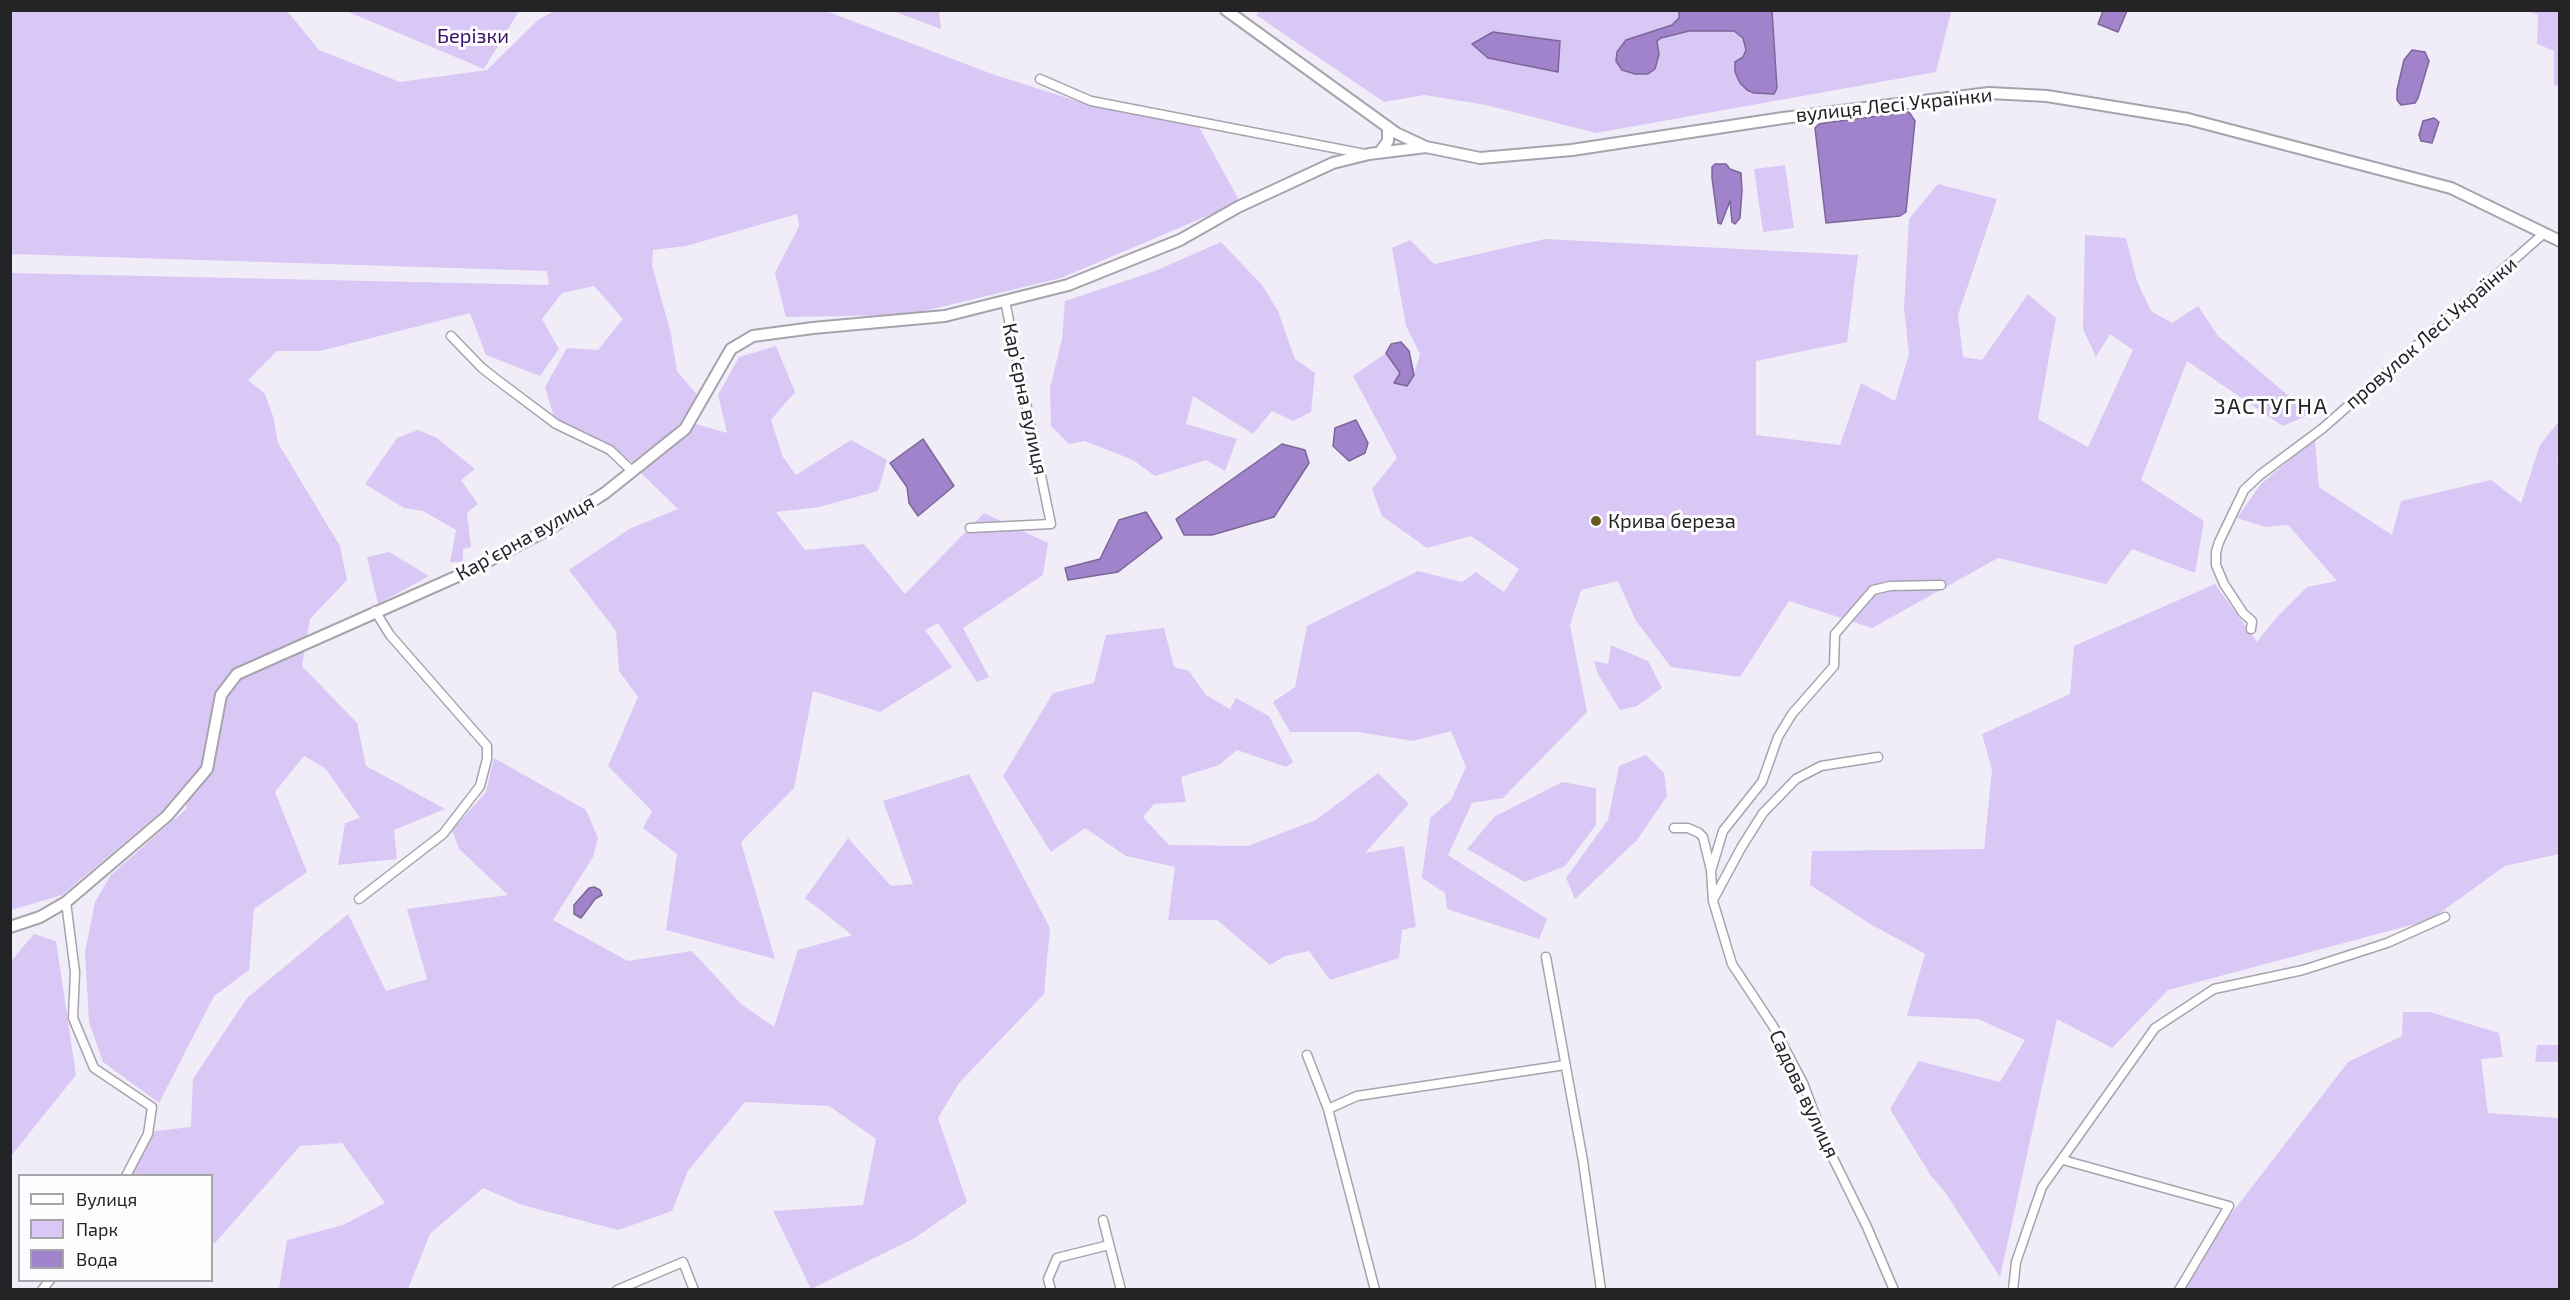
<!DOCTYPE html>
<html>
<head>
<meta charset="utf-8">
<style>
  body { margin:0 }
  #map { position:relative; width:2570px; height:1300px; overflow:hidden; background:#f1edf8; font-family:"Exo 2",sans-serif }
  canvas { display:block }
  .frame { position:absolute; inset:0; border:12px solid #242326; pointer-events:none }
  .legend { position:absolute; left:18px; top:1174px; width:195px; height:108px; box-sizing:border-box; background:#fdfcfe; border:2px solid #a6a5a8; margin:0; padding:8px 10px; list-style:none; font-size:18px; color:#242326 }
  .legend li { display:flex; align-items:center; gap:12px; height:30px }
  .legend b { width:30px; border:2px solid #a6a5a8 }
</style>
</head>
<body>
<div id="map">
<canvas width="2570" height="1300"></canvas>
<div class="frame"></div>
<ul class="legend">
<li><b style="height:8px;background:#fff"></b>Вулиця</li>
<li><b style="height:16px;background:#d9c8f5"></b>Парк</li>
<li><b style="height:16px;background:#a083ca"></b>Вода</li>
</ul>
</div>
<script>
const context = document.querySelector('canvas').getContext('2d');
context.lineJoin = 'round';
function fill(path, color) {
  context.fillStyle = color;
  context.fill(path, 'evenodd');
}
function toPath(rows) {
  const path = new Path2D();
  for (const r of rows) {
    path.moveTo(r[0], r[1]);
    for (let i = 2; i < r.length; i += 2) path.lineTo(r[i], r[i + 1]);
  }
  return path;
}
function strokePath(path, color, width, dash) {
  context.strokeStyle = color;
  context.lineWidth = width;
  context.lineCap = dash ? 'butt' : 'round';
  context.setLineDash(dash || []);
  context.stroke(path);
}
function label(font, color, halo, rows, align = 'center') {
  context.font = font + ' "Exo 2",sans-serif';
  context.lineWidth = 6;
  context.setLineDash([]);
  context.textBaseline = 'middle';
  context.strokeStyle = halo;
  context.fillStyle = color;
  for (const [text, x, y, turn = 0] of rows) {
    context.save();
    context.translate(x, y);
    context.rotate((+turn || 0) * Math.PI / 180);
    context.textAlign = isNaN(turn) ? turn : align;
    if (halo) context.strokeText(text, 0, 0);
    context.fillText(text, 0, 0);
    context.restore();
  }
}
const green = toPath([
  [1260,10,1954,11,1951,12,1936,72,1596,133,1486,105,1424,95,1384,102,1256,15],
  [11,11,287,11,319,50,400,82,487,70,538,20,554,11,826,11,992,74,1083,103,1198,125,1240,202,1061,278,908,315,786,317,775,273,799,226,797,214,686,246,653,250,652,265,671,334,677,371,698,396,677,428,632,462,611,445,554,417,545,387,567,348,598,350,623,319,594,286,562,293,542,319,559,349,540,376,486,355,470,313,320,351,277,351,248,380,265,394,273,416,278,443,340,546,347,580,310,619,302,666,357,723,366,766,445,809,394,830,397,859,338,865,345,823,360,818,325,768,304,756,275,792,307,872,254,909,249,970,214,996,159,1103,103,1062,89,1022,85,952,95,902,111,875,186,809,188,789,62,895,11,910,11,273,549,285,547,271,11,254],
  [346,11,518,10,519,11,484,69],
  [893,11,939,11,941,29],
  [2528,11,2559,11,2559,87,2554,85,2554,51,2537,44,2538,15],
  [1785,165,1794,228,1763,232,1754,169],
  [1938,184,1997,199,1958,315,1963,357,1982,360,2028,294,2056,318,2038,419,2088,447,2133,350,2110,334,2096,357,2083,329,2085,235,2126,238,2137,281,2151,311,2172,323,2198,306,2218,336,2310,414,2283,426,2187,361,2141,480,2204,521,2195,573,2132,549,2106,584,1998,558,1872,628,1789,601,1740,677,1671,667,1636,621,1618,581,1581,590,1570,625,1587,712,1503,798,1472,803,1448,855,1547,919,1539,939,1447,909,1445,893,1422,878,1430,818,1451,800,1466,767,1451,731,1413,741,1358,732,1290,732,1273,702,1295,687,1307,626,1418,571,1462,582,1476,572,1504,592,1519,569,1471,536,1427,548,1382,516,1372,489,1397,458,1353,376,1386,353,1400,373,1395,383,1407,386,1414,375,1420,354,1406,326,1392,248,1410,240,1434,264,1545,239,1858,255,1847,342,1756,361,1756,435,1840,445,1861,383,1895,401,1909,354,1904,308,1909,219],
  [1221,242,1262,285,1278,311,1295,359,1315,373,1311,412,1293,421,1272,411,1253,434,1193,396,1186,424,1237,439,1225,471,1206,460,1155,476,1133,460,1085,441,1069,444,1051,426,1050,388,1062,339,1065,301,1155,271],
  [776,346,795,392,771,420,783,457,796,475,851,440,887,460,878,491,819,507,776,512,805,550,864,544,905,594,984,513,1048,543,1043,575,963,628,989,677,977,682,938,623,925,630,952,667,880,712,813,691,794,788,741,842,775,959,666,930,677,854,643,828,652,811,608,766,638,697,619,671,616,631,569,570,629,529,678,509,639,471,696,424,727,433,718,395,739,357],
  [2559,421,2559,454,2557,458,2560,473,2559,854,2505,866,2430,920,2168,990,2112,1048,2057,1019,2000,1277,1945,1192,1931,1176,1890,1109,1919,1061,2000,1082,2025,1040,1978,1019,1907,1016,1925,954,1872,925,1810,885,1812,851,1984,849,1992,770,1982,734,2070,694,2074,646,2215,584,2257,642,2276,618,2307,587,2337,581,2288,525,2265,527,2237,518,2261,484,2315,439,2319,487,2392,535,2401,501,2491,480,2521,503,2540,445],
  [418,430,437,438,475,469,461,480,478,504,467,513,471,547,463,549,463,562,450,562,456,530,423,511,404,508,365,484,397,438],
  [389,552,429,576,378,604,367,557],
  [1164,628,1174,667,1189,671,1206,695,1230,709,1236,698,1269,716,1293,762,1286,767,1237,750,1219,765,1181,777,1186,802,1154,804,1143,817,1169,845,1248,846,1316,820,1378,773,1409,804,1365,853,1404,846,1416,927,1402,930,1399,958,1330,980,1309,951,1285,956,1270,965,1217,920,1168,920,1175,867,1126,856,1085,828,1051,852,1003,776,1053,693,1094,683,1106,635],
  [1611,645,1648,661,1662,688,1637,706,1620,710,1598,674,1594,661,1608,664],
  [1646,755,1664,773,1667,796,1637,840,1575,899,1566,878,1608,820,1619,766],
  [494,758,586,810,598,838,593,857,553,920,628,961,692,951,741,1004,774,1027,798,950,852,935,805,898,848,838,891,886,913,884,883,801,969,774,1050,928,1044,994,959,1083,938,1118,967,1202,913,1239,811,1289,773,1211,863,1205,876,1139,829,1106,745,1102,688,1171,672,1211,618,1230,522,1205,483,1188,430,1234,408,1289,279,1289,287,1240,343,1225,385,1203,342,1143,300,1146,215,1243,212,1243,212,1176,131,1176,155,1131,191,1127,193,1079,247,998,348,914,386,991,427,979,407,909,508,895,459,849,452,830,486,792],
  [1562,782,1596,788,1596,825,1565,866,1525,882,1467,849,1494,817],
  [34,934,56,941,76,1075,11,1156,11,961],
  [2403,1012,2430,1012,2499,1033,2503,1057,2481,1059,2488,1113,2559,1118,2559,1289,2185,1289,2228,1218,2348,1062,2402,1036],
  [2537,1045,2559,1045,2559,1062,2535,1062]
]);
const water = toPath([
  [1679,11,1772,11,1777,88,1774,94,1754,93,1747,90,1740,83,1735,72,1735,62,1743,57,1746,50,1743,38,1734,31,1689,31,1661,38,1657,41,1659,54,1655,69,1648,74,1635,74,1622,70,1616,61,1617,52,1626,40,1672,25,1679,18,1679,11],
  [2103,11,2127,11,2118,32,2098,24,2103,11],
  [1493,32,1560,41,1558,72,1488,58,1472,44,1493,32],
  [2412,50,2425,52,2429,61,2418,98,2415,103,2401,105,2397,100,2397,90,2404,60,2412,50],
  [1909,112,1915,121,1906,212,1900,216,1826,223,1815,128,1819,124,1831,122,1909,112],
  [2434,118,2439,122,2432,143,2421,141,2419,135,2423,121,2434,118],
  [1715,164,1726,164,1730,169,1741,173,1742,191,1740,218,1735,224,1732,222,1730,201,1721,224,1718,223,1712,178,1712,167,1715,164],
  [1401,342,1409,351,1414,375,1407,386,1394,383,1400,373,1386,353,1391,344,1401,342],
  [1356,420,1368,443,1365,453,1349,461,1333,446,1335,428,1356,420],
  [923,439,954,486,918,516,909,503,907,487,890,463,923,439],
  [1282,444,1305,450,1309,463,1274,517,1212,535,1184,535,1176,519,1282,444],
  [1146,512,1162,538,1118,572,1068,580,1065,568,1100,559,1119,520,1146,512],
  [594,887,600,890,602,895,595,899,581,918,574,914,574,905,589,888,594,887]
]);
const minor = toPath([
  [1040,79,1091,101,1365,154],
  [451,336,482,368,500,382,556,424,610,450,632,471],
  [970,528,1051,524,1005,301],
  [2251,629,2252,621,2243,613,2224,584,2216,565,2216,552,2219,542,2244,490,2260,475,2323,428,2542,235],
  [1674,828,1688,828,1699,833,1703,837,1711,870],
  [359,899,443,834,480,786,487,759,487,746,390,635,375,611],
  [1713,900,1741,848,1763,813,1796,779,1821,766,1878,757],
  [66,902,75,972,73,1018,94,1068,152,1107,148,1134,126,1176],
  [1546,957,1583,1161,1601,1290],
  [1307,1055,1328,1109,1375,1290],
  [1328,1109,1357,1096,1565,1065],
  [2063,1160,2229,1206,2179,1290],
  [1103,1220,1121,1290],
  [42,1290,50,1280],
  [617,1290,683,1262,694,1290],
  [1051,1290,1048,1279,1057,1258,1109,1245],
  [1894,1290,1867,1227,1825,1142,1803,1083,1773,1026,1732,964,1713,901,1711,871,1723,831,1762,782,1778,737,1792,714,1834,666,1835,634,1873,590,1890,586,1941,585],
  [2013,1290,2016,1262,2042,1187,2155,1028,2214,989,2303,970,2387,943,2445,917]
]);
const tertiary = toPath([
  [1226,10,1396,133,1426,147,1480,158,1572,150,1783,118,1989,93,2047,96,2188,119,2451,188,2560,241],
  [1380,152,1388,141,1388,127],
  [10,927,40,917,66,902,167,816,207,769,221,695,237,674,467,572,549,529,605,493,685,429,731,349,753,336,813,328,945,316,1068,285,1180,240,1238,207,1333,163,1369,154,1426,147]
]);
const markers = [
  [1596,521,6,"#675825"]
];
const parkNames = [
  ["Берізки",473,36]
];
const streetNames = [
  ["вулиця Лесі Українки",1894,105,-6],
  ["провулок Лесі Українки",2431,333,-41],
  ["Карʼєрна вулиця",1025,399,78],
  ["Карʼєрна вулиця",525,538,-29],
  ["Садова вулиця",1804,1094,65]
];
const poiNames = [
  ["Крива береза",1608,521]
];
const quarterNames = [
  ["ЗАСТУГНА",2271,407]
];
fill(green, '#d9c8f5');
fill(water, '#a083ca');
strokePath(water, '#7b6699', 1.5);
strokePath(minor, '#a7a3ad', 11);
strokePath(tertiary, '#a7a3ad', 14);
strokePath(minor, '#fff', 8);
strokePath(tertiary, '#fff', 10);
for (const [x, y, r, color] of markers) {
  const dot = new Path2D();
  dot.arc(x, y, r, 0, 2 * Math.PI);
  context.fillStyle = color;
  context.fill(dot);
  strokePath(dot, '#fdfcfe', 2);
}
label('20px', '#3b0e64', '#fdfcfe', parkNames);
label('20px', '#242326', '#fdfcfe', streetNames);
label('20px', '#242326', '#fdfcfe', poiNames, 'left');
context.letterSpacing = '1.5px';
label('22px', '#242326', '#fdfcfe', quarterNames);
context.letterSpacing = '0px';
</script>
</body>
</html>
